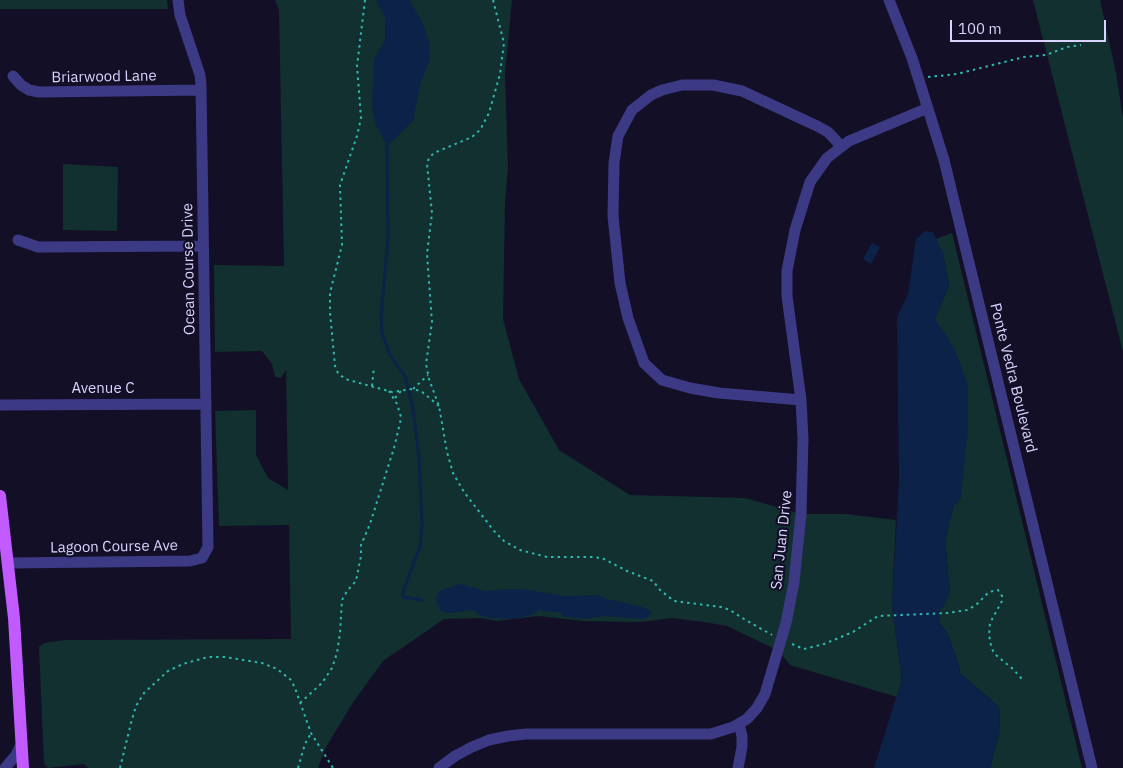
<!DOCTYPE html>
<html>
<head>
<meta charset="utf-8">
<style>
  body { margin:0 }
  #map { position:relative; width:1123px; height:768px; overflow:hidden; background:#130f26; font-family:"IBM Plex Sans",sans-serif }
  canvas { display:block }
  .scale { position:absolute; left:950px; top:20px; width:156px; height:22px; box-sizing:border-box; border:2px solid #d9d4ff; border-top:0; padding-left:6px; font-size:15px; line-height:18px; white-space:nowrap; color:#d9d4ff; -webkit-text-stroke:4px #130f26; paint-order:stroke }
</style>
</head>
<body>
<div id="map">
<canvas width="1123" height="768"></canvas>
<div class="scale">100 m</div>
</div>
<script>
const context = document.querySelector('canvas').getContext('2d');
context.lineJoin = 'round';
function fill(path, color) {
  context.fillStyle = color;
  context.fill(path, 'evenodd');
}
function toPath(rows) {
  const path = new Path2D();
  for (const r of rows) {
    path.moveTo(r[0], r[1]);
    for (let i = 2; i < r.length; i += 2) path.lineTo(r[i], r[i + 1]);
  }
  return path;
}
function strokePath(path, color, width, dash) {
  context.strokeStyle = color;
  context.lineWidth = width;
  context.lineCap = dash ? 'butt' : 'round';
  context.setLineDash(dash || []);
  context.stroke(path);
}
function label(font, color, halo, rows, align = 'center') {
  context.font = font + ' "IBM Plex Sans",sans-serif';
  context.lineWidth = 4.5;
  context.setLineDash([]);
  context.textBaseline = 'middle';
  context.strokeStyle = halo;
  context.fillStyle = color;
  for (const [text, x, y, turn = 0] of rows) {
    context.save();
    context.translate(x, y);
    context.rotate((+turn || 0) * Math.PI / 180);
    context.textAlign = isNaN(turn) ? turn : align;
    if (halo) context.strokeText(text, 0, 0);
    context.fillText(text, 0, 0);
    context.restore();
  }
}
const green = toPath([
  [0,0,167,0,168,9,0,9],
  [275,0,512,0,505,75,508,167,505,203,503,319,519,379,559,450,630,495,745,498,801,514,846,514,896,520,892,606,902,679,897,697,790,665,779,651,727,626,704,622,672,618,640,622,583,621,539,616,497,621,480,618,444,619,383,661,352,704,325,749,318,768,88,768,84,764,48,768,44,764,39,647,44,643,65,640,291,639,289,525,219,526,215,411,256,410,256,455,268,478,288,490,286,370,281,378,275,377,272,364,262,351,215,352,214,265,284,266,279,10],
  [1033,0,1100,0,1116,73,1123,118,1123,352],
  [63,164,118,167,117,231,63,230],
  [952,233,1082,768,990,768,999,734,1000,712,997,705,960,673,958,662,947,633,939,622,940,610,947,600,950,590,945,542,953,507,961,497,935,319,949,286,943,254,936,239]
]);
const water = toPath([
  [376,0,409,0,422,21,429,42,430,59,421,81,413,121,387,146,376,125,372,107,374,59,385,40,385,18],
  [925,231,933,232,943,254,949,286,935,319,954,348,968,385,968,430,961,497,953,507,945,542,950,590,947,600,940,610,939,622,947,633,958,662,960,673,997,705,1000,712,999,734,990,768,874,768,902,679,892,606,899,480,897,317,908,294,916,239],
  [872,243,880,247,871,264,863,259],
  [459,584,486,591,511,589,529,590,565,596,598,595,606,599,639,606,651,611,650,616,643,619,604,616,584,619,562,616,562,613,539,610,534,614,515,619,490,618,477,614,473,610,451,613,441,611,438,606,436,599,438,593,442,590]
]);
const stream = toPath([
  [387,146,388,240,381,315,382,333,390,355,406,378,413,409,419,457,422,525,420,546,403,592,403,597,422,600]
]);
const path = toPath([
  [365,0,357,66,361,118,357,136,340,185,342,245,330,293,330,312,335,366,338,373,345,379,392,392,412,389,421,391,439,406],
  [493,0,504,43,500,74,489,113,480,130,472,137,434,153,429,158,427,164,432,213,427,254,432,322,426,364,429,379,439,406,447,452,453,473,464,492,494,531,504,541,520,550,547,557,593,557,602,558,627,571,653,581,660,590,674,601,721,607,730,610,744,619,772,635],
  [928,77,957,74,1024,57,1046,55,1067,47,1081,45],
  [372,386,374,367],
  [413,389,428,375],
  [395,398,401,391],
  [792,644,804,649,824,644,853,632,878,616,948,613,967,610,976,605,989,592,998,590,1002,596,1002,601,990,623,989,635,991,645,993,651,997,656,1013,669,1022,679],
  [300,703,322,683,332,668,337,653,340,633,342,600,347,591,356,581,361,556,361,545,370,524,394,448,400,423,401,417,397,404,389,391],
  [120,768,131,723,136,706,144,693,168,671,183,664,208,657,225,657,262,663,277,669,291,680,295,688,311,733,333,768],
  [298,768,305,744,311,733]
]);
const minor = toPath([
  [889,0,912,58,944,160,1092,768],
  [13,76,21,85,29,90,39,92,201,90],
  [18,240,38,247,203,246],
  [801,400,719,393,690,388,662,380,644,363,628,318,620,283,613,216,614,163,618,136,632,110,651,95,662,90,682,85,713,85,742,91,817,126,828,132,841,146],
  [0,405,206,404],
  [9,563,190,561,202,558,208,547,201,85,200,75,180,15,178,0],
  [5,768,16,755,22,743],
  [439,768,455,756,472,747,489,740,508,736,526,734,711,734,733,727,747,719,757,708,765,694,786,623,794,582,801,514,803,439,801,400,787,296,787,271,795,230,810,182,827,158,849,141,928,108],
  [738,768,742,747,742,736,739,724]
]);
const major = toPath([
  [0,496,14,618,23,768]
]);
const streetNames = [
  ["Briarwood Lane",104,77,-1],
  ["Ocean Course Drive",189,269,-91],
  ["Ponte Vedra Boulevard",1013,378,76],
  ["Avenue C",103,389],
  ["San Juan Drive",782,540,-84],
  ["Lagoon Course Ave",114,547,-1]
];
fill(green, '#12302f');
fill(water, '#0c2248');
strokePath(stream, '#0c2248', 3);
strokePath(path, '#2fb8b0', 2, [2.5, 4]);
strokePath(minor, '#3d3a85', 11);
strokePath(major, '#c25bff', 12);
label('15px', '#d9d4ff', '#130f26', streetNames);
</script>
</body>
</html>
